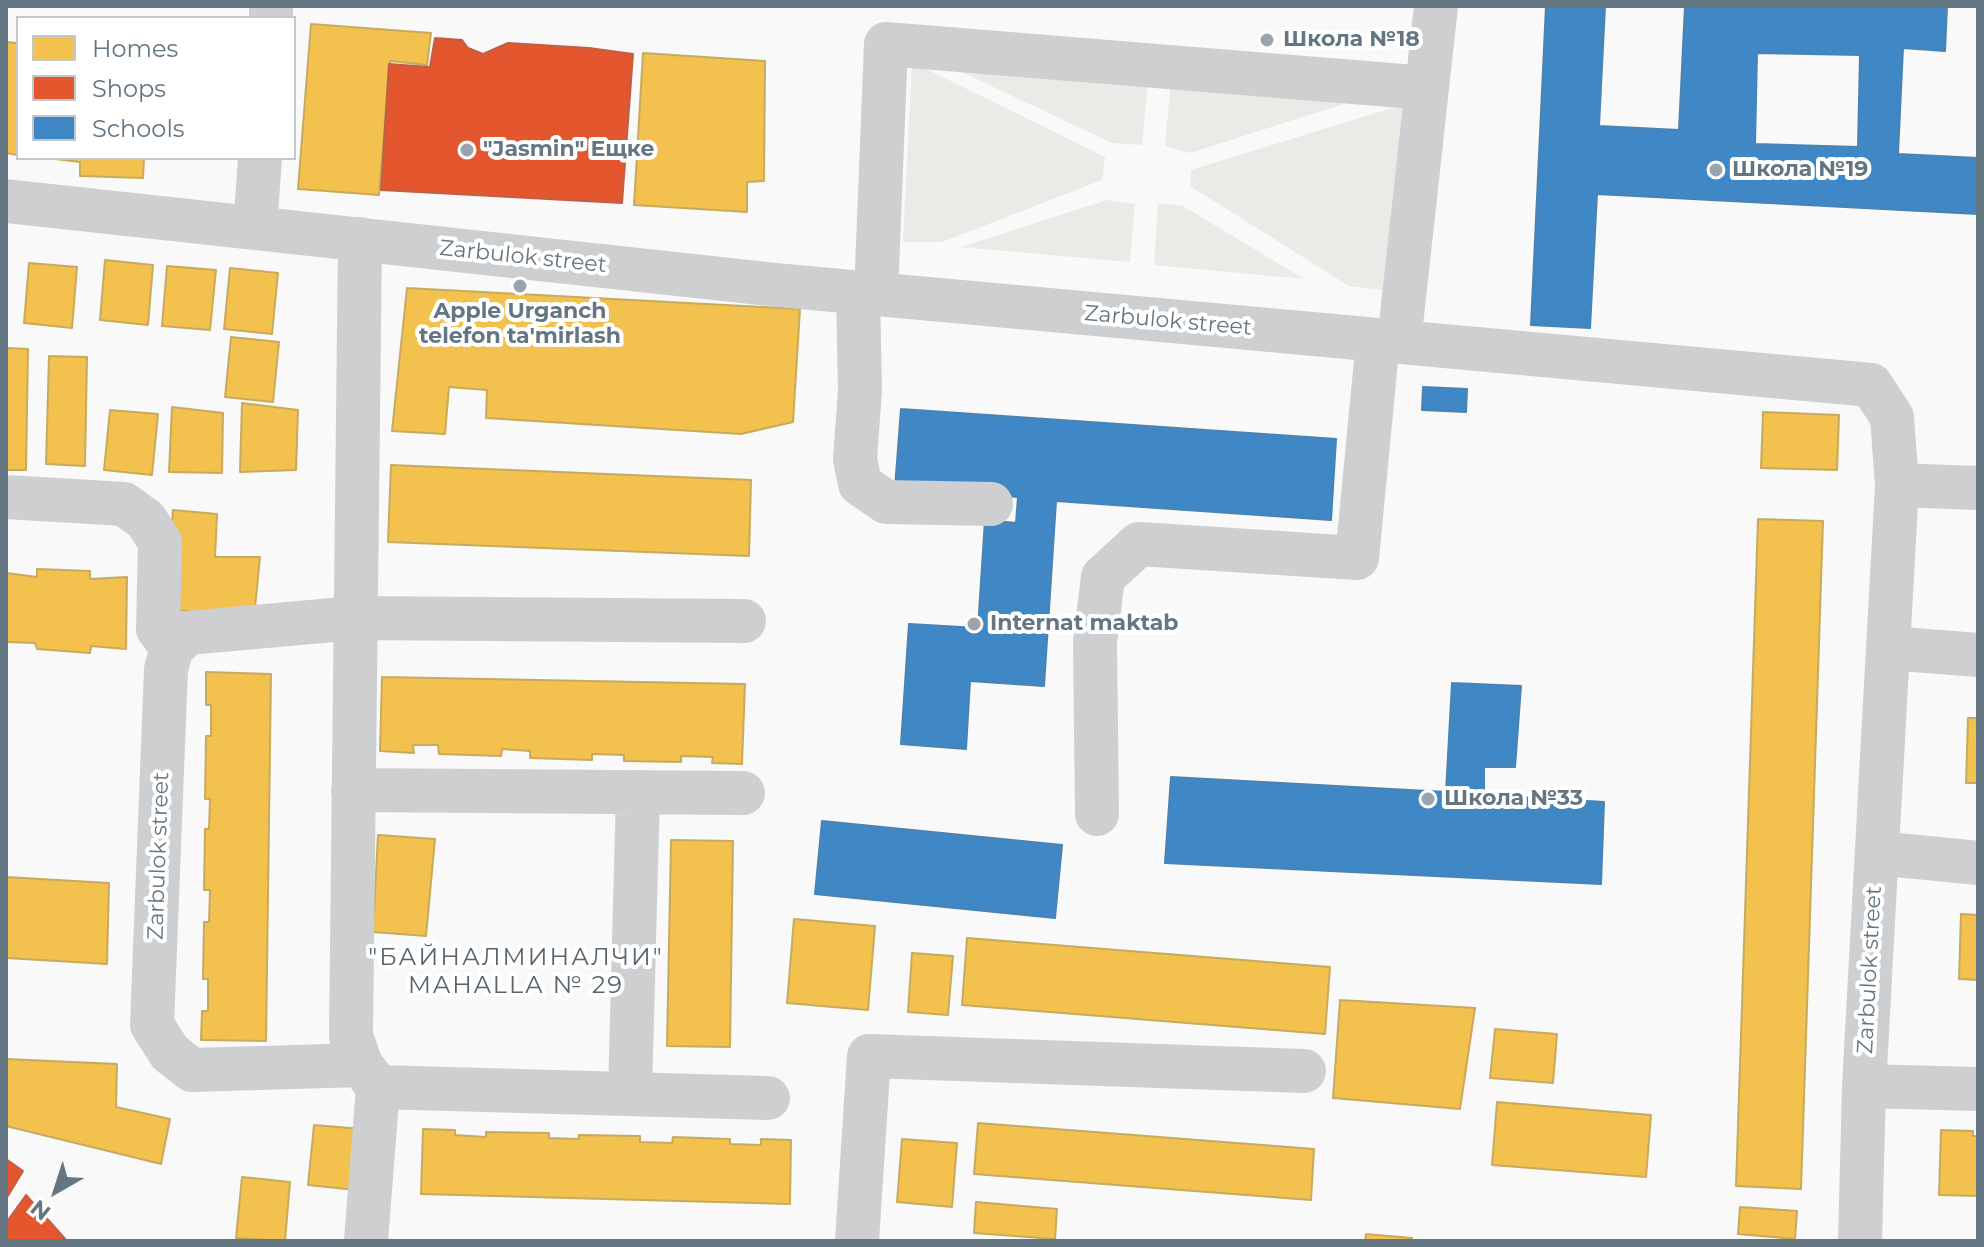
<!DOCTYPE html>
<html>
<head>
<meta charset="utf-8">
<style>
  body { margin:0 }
  #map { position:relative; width:1984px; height:1247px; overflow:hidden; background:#f9f9f9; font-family:Montserrat,sans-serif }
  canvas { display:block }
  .frame { position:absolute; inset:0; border:8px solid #657683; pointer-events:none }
  .legend { position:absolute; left:16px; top:16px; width:280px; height:144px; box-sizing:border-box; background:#fff; border:2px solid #c1c8cd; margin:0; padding:10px 14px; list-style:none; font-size:24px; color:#657683 }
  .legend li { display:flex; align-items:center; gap:16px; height:40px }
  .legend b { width:40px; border:2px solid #c1c8cd }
  .north { position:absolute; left:16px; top:1151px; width:80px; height:80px; -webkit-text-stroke:6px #fff; paint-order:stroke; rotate:219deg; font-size:22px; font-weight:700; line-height:32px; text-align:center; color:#657683 }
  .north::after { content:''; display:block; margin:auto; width:28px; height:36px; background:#657683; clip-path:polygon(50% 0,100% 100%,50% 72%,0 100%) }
</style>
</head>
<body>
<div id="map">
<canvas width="1984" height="1247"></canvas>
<div class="frame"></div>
<ul class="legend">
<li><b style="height:22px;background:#f2c14e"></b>Homes</li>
<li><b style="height:22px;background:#e4572e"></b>Shops</li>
<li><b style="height:22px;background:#3f88c5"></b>Schools</li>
</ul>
<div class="north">N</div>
</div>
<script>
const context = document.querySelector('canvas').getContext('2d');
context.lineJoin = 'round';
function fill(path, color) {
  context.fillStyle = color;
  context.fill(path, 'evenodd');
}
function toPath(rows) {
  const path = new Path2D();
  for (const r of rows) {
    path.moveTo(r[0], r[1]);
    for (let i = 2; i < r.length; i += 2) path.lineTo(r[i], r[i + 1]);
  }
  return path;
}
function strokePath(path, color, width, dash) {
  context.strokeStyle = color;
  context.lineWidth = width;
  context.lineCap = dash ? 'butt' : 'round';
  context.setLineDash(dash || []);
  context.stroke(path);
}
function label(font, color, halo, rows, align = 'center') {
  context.font = font + ' Montserrat,sans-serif';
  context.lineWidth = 8;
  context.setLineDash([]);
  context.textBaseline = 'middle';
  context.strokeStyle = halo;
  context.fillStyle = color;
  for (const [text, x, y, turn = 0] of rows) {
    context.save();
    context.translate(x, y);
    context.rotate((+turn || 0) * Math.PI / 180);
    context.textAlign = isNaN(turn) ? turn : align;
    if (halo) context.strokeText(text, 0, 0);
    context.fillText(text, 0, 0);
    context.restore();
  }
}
const green = toPath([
  [912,62,1105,157,1102,180,942,242,903,242],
  [951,67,1149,72,1142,145,1112,143],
  [1172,69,1381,92,1190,153,1165,146],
  [1405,104,1383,290,1349,286,1190,186,1191,170],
  [1107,200,1135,204,1130,262,961,247],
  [1158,203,1183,206,1304,279,1154,265]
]);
const homes = toPath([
  [311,24,431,33,427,65,390,61,379,195,298,189,311,24],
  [6,42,18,43,18,155,6,153,6,42],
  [643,53,765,61,764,181,747,182,747,212,634,205,643,53],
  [47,158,144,158,143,178,80,176,80,162,47,158],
  [105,260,153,265,148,325,100,320,105,260],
  [29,263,77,267,72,328,24,323,29,263],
  [167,266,216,270,210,330,162,326,167,266],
  [230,268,278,273,272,334,224,329,230,268],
  [407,288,800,309,793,422,741,434,486,418,487,390,449,387,445,434,392,431,407,288],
  [231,337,279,342,273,402,225,397,231,337],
  [6,348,28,349,26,470,6,470,6,348],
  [49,356,87,357,85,466,46,464,49,356],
  [242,403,298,410,296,470,240,472,242,403],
  [172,407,223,413,222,473,169,472,172,407],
  [110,410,158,414,152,475,104,470,110,410],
  [1763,412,1839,415,1837,470,1761,468,1763,412],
  [391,465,751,480,749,556,388,542,391,465],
  [173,510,217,514,215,557,260,557,254,618,165,609,173,510],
  [1758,519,1823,521,1801,1189,1736,1186,1758,519],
  [37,569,90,571,90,579,127,577,126,649,91,646,90,653,37,649,35,643,6,642,6,573,37,577,37,569],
  [206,672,271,674,266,1041,201,1040,202,1011,208,1011,208,979,203,979,204,922,209,922,210,890,204,890,205,829,209,829,210,799,205,799,206,736,211,736,211,705,206,705,206,672],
  [382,677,745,684,742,764,712,763,713,757,681,756,681,762,624,761,624,755,592,754,592,760,530,758,530,751,502,749,501,756,439,754,438,745,413,745,414,753,380,751,382,677],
  [1968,718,1978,718,1978,783,1966,783,1968,718],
  [378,835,435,839,426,936,373,932,378,835],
  [671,840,733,841,730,1047,667,1046,671,840],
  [6,877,109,883,107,964,6,958,6,877],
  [1961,914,1978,915,1978,980,1959,979,1961,914],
  [794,919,875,926,868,1010,787,1003,794,919],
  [967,938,1330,967,1325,1034,962,1005,967,938],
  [912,953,953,956,948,1015,908,1012,912,953],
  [1340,1000,1475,1008,1460,1109,1333,1098,1340,1000],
  [1495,1029,1557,1034,1553,1083,1490,1078,1495,1029],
  [6,1059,117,1064,116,1107,170,1119,161,1164,6,1126,6,1059],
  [1497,1102,1651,1115,1646,1177,1492,1165,1497,1102],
  [978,1123,1314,1149,1311,1200,974,1174,978,1123],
  [314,1125,362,1129,356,1190,308,1185,314,1125],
  [423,1129,455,1130,455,1135,486,1137,486,1132,549,1133,549,1138,579,1139,579,1135,640,1136,640,1142,672,1143,673,1137,730,1139,730,1144,761,1145,761,1139,791,1140,790,1204,421,1194,423,1129],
  [1941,1130,1973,1131,1973,1136,1978,1136,1978,1196,1939,1195,1941,1130],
  [902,1139,957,1143,952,1207,897,1202,902,1139],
  [242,1177,290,1182,285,1241,236,1238,242,1177],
  [976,1202,1057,1209,1055,1239,974,1233,976,1202],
  [1740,1207,1797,1211,1795,1239,1738,1234,1740,1207],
  [1366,1234,1412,1238,1412,1241,1365,1241,1366,1234]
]);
const shops = toPath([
  [435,38,462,40,468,48,483,54,508,43,589,48,633,54,622,203,381,190,389,64,430,67,435,38],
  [6,1159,23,1171,6,1199,6,1159],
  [26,1195,67,1241,6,1241,6,1223,26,1195]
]);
const schools = toPath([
  [1546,6,1605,6,1599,126,1679,130,1685,6,1947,6,1945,51,1903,48,1898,154,1978,158,1978,214,1597,194,1590,328,1531,325,1546,6],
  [1757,53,1860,55,1858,147,1755,144,1757,53],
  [1423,387,1467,389,1466,412,1422,410,1423,387],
  [901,409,1336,439,1331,520,1056,501,1044,686,970,681,966,749,901,744,909,624,978,628,985,520,1016,523,1018,497,895,488,901,409],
  [1452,683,1521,686,1515,767,1484,767,1484,795,1604,802,1601,884,1165,863,1171,777,1446,792,1452,683],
  [822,821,1062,845,1055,918,815,894,822,821]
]);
const minor = toPath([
  [271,18,271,6],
  [6,201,777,285,1871,385,1892,417,1897,485,1864,1086,1860,1241],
  [255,228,260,158],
  [360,239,351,1036,361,1065,378,1087,366,1241],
  [858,293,860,390,855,459,860,484,886,502,991,504],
  [876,294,886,44,1427,88],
  [1399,342,1436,6],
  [1897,485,1978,488],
  [6,497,124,504,146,520,160,542,158,629,172,648],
  [1888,648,1978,655],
  [353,790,743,793],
  [1097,814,1095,642,1103,577,1139,544,1357,558,1378,340],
  [1877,853,1978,863],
  [361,1065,192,1070,170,1053,152,1025,166,669,172,648,188,633,355,618,744,621],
  [1864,1086,1978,1089],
  [378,1087,768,1098],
  [630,1094,638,792],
  [857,1241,869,1056,1304,1071]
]);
const markers = [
  [1267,40,8,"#99a4ac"],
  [467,150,8,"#99a4ac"],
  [1716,170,8,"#99a4ac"],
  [520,286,8,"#99a4ac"],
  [974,624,8,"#99a4ac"],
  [1428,799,8,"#99a4ac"]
];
const poiNames = [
  ["Школа №18",1283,40],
  ["\"Jasmin\" Ещке",483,150],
  ["Школа №19",1732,170],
  ["Apple Urganch",520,312,"center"],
  ["telefon ta'mirlash",520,337,"center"],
  ["Internat maktab",990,624],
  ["Школа №33",1444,799]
];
const streetNames = [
  ["Zarbulok street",523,257,6],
  ["Zarbulok street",1168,321,5],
  ["Zarbulok street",159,856,-88],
  ["Zarbulok street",1870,970,-87]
];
const neighbourhoodNames = [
  ["\"БАЙНАЛМИНАЛЧИ\"",516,958],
  ["MAHALLA № 29",516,986]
];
fill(green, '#e8ebe6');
fill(homes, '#f2c14e');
strokePath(homes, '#c8aa5e', 2);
fill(shops, '#e4572e');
strokePath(shops, '#be6048', 2);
fill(schools, '#3f88c5');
strokePath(schools, '#4a83b1', 2);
strokePath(minor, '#cecfd0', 44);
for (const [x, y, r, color] of markers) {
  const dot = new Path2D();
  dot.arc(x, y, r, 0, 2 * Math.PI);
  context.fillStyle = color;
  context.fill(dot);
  strokePath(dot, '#fff', 3);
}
label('bold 22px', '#657683', '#fff', poiNames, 'left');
label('22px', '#657683', '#fff', streetNames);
context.letterSpacing = '2px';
label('24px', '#57646e', '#fff', neighbourhoodNames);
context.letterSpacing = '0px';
</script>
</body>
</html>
